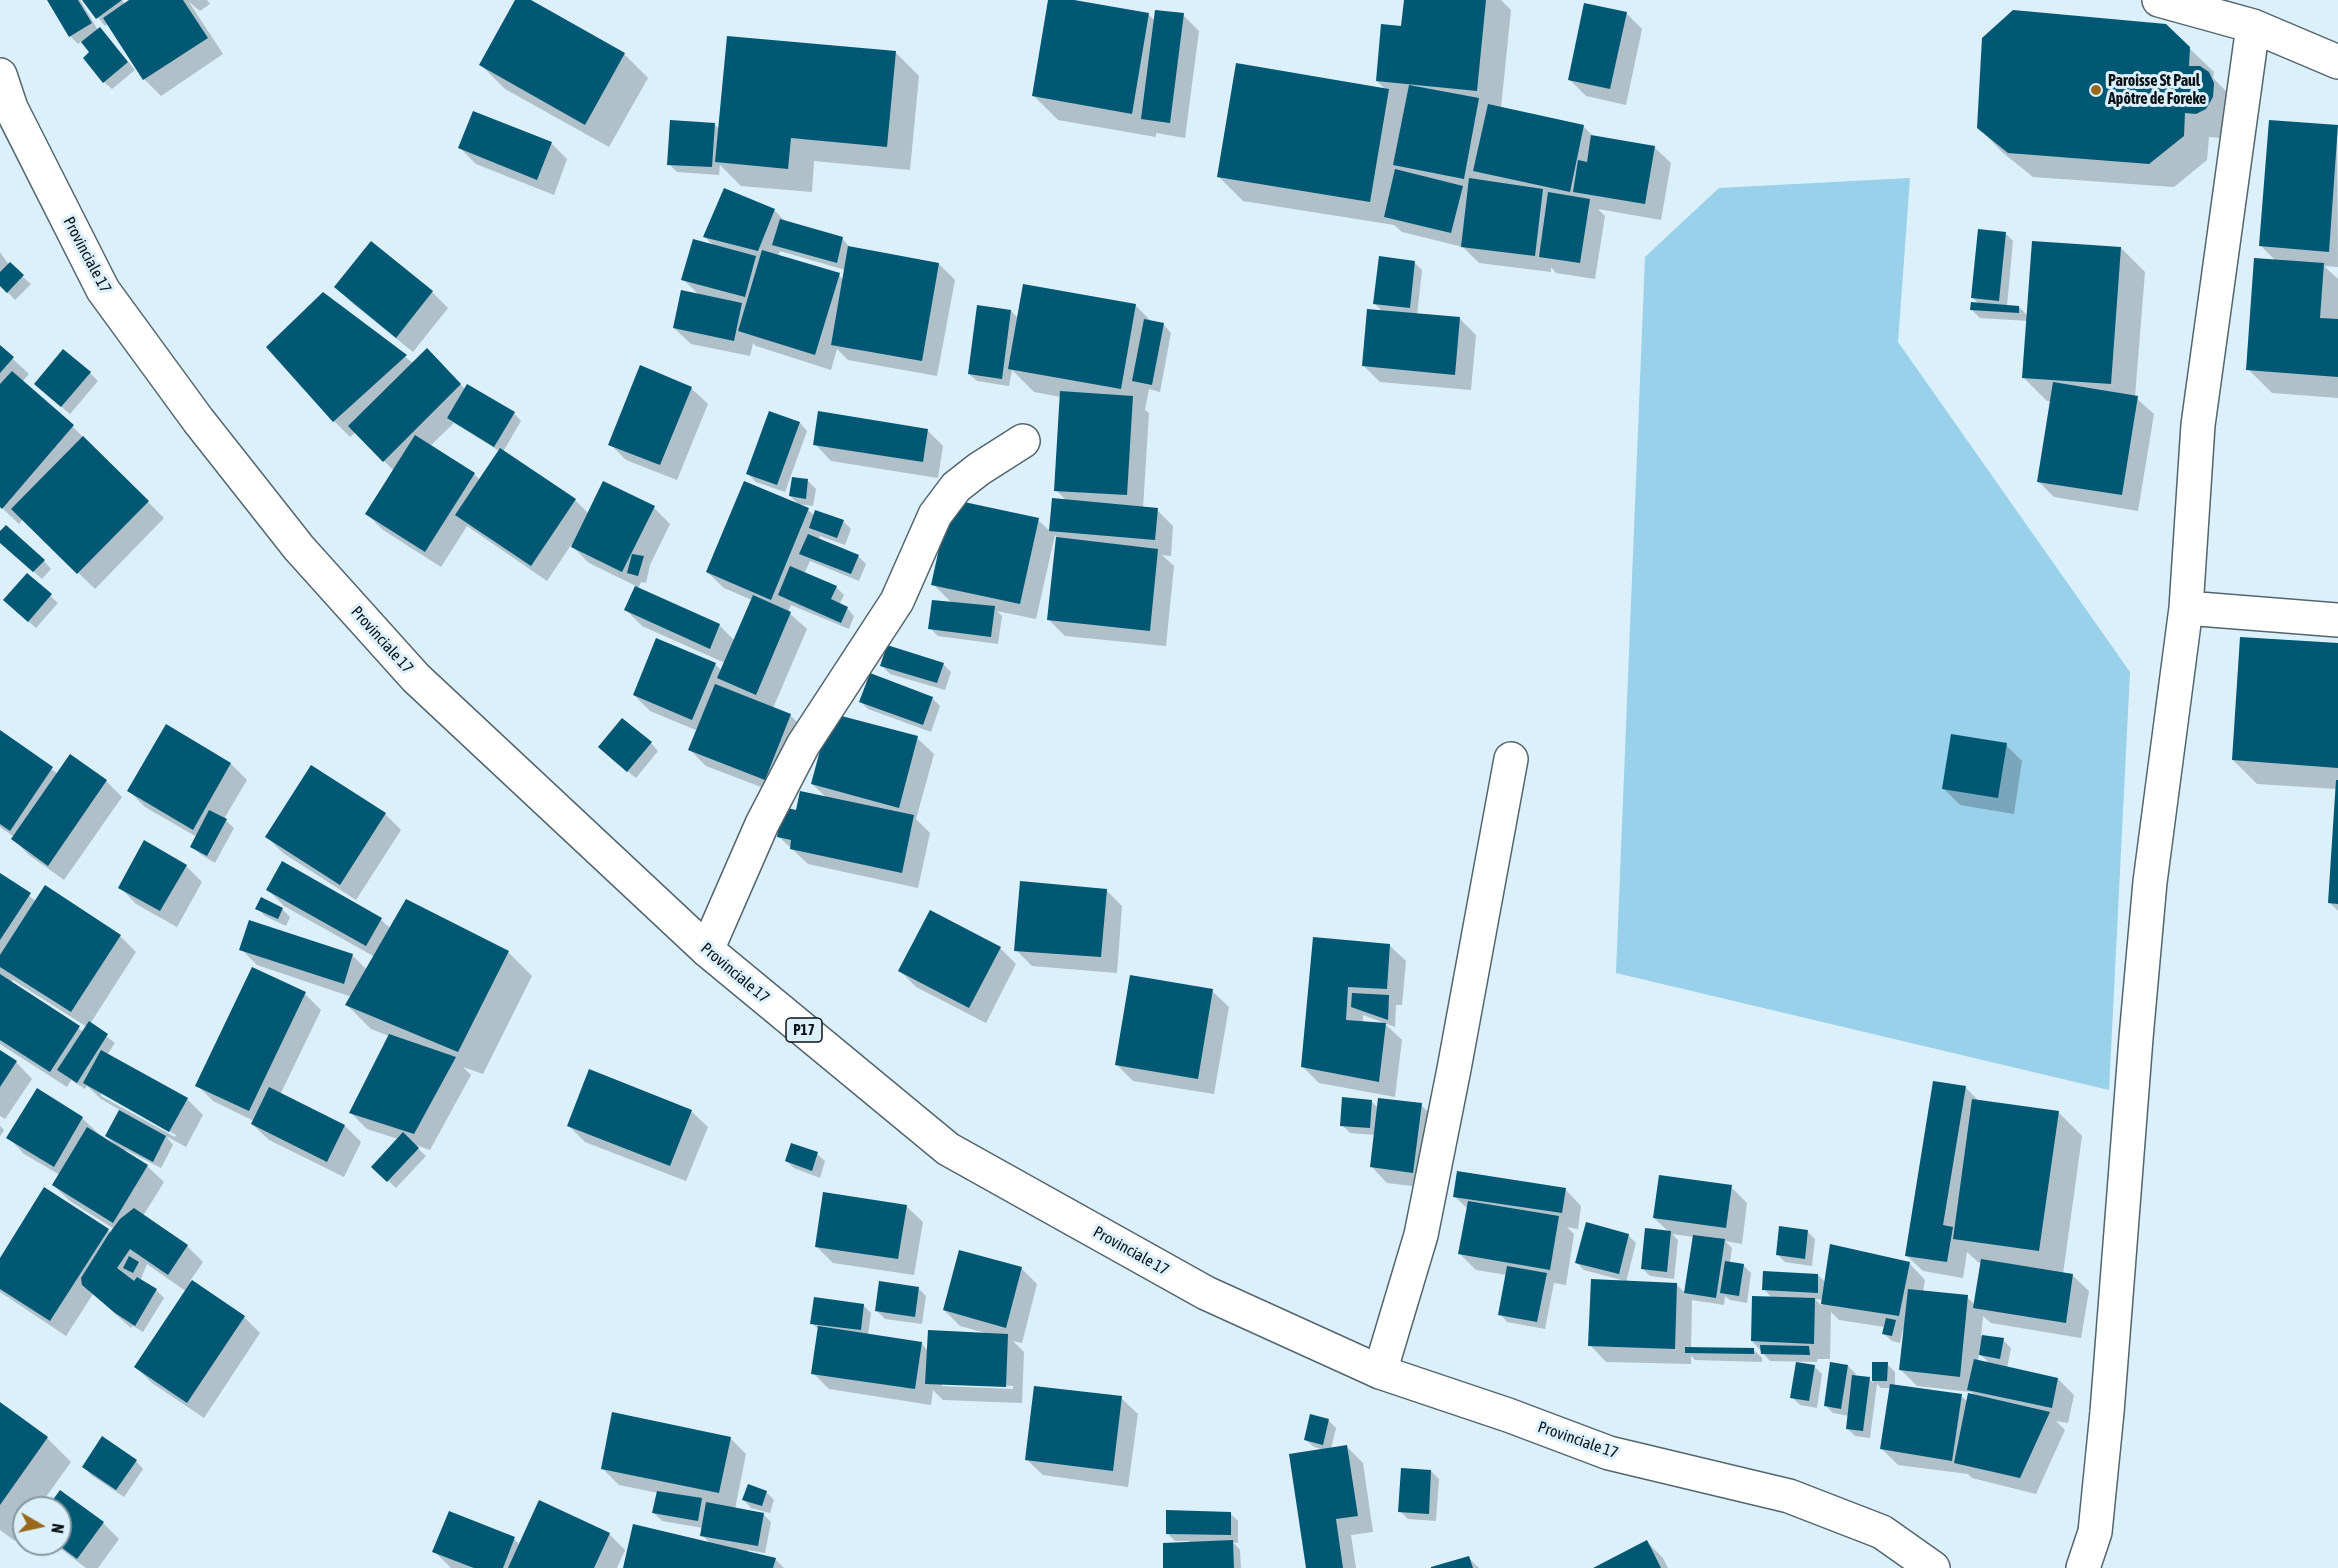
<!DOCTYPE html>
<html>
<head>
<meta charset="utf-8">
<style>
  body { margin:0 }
  #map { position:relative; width:2338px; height:1568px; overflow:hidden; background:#dbf0fa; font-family:"Asap Condensed",sans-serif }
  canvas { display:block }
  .north { position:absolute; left:12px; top:1496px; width:60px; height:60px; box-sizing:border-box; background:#dbf0fa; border:2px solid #88989f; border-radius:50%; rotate:99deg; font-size:16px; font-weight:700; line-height:24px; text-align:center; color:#0c1317 }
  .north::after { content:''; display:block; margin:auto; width:21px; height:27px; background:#99691b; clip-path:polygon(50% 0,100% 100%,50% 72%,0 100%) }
</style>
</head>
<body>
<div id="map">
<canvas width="2338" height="1568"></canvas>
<div class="north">N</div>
</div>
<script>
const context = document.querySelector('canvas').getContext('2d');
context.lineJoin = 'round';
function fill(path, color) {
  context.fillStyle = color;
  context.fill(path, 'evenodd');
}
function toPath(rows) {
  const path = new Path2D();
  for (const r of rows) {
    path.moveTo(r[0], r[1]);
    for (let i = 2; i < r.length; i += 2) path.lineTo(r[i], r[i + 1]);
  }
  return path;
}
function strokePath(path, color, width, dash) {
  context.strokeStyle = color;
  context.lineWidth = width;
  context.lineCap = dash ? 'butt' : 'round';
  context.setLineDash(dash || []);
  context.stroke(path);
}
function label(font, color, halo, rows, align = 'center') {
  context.font = font + ' "Asap Condensed",sans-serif';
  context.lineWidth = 6;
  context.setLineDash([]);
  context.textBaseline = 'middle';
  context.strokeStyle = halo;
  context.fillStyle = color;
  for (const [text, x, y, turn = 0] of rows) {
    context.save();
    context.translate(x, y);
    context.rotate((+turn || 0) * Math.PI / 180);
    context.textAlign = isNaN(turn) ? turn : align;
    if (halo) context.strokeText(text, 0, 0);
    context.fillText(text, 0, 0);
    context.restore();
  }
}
const green = toPath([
  [1910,178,1898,342,2130,672,2109,1090,1616,973,1645,257,1719,188]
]);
const shadow = toPath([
  [49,0,80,0,98,30,107,36,135,70,112,89,104,82,91,52,82,41,78,44,70,36],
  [84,0,122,0,125,4,132,0,207,0,210,4,200,11,189,2,223,54,161,96,144,79,108,24,105,26],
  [516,0,528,0,624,54,648,78,609,147,505,89,481,65],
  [1049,0,1064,0,1148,14,1155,21,1183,15,1199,31,1185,138,1156,133,1156,137,1058,120,1034,96],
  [1405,0,1501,0,1511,10,1501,108,1584,127,1594,137,1654,147,1671,163,1661,220,1598,209,1605,216,1595,279,1556,273,1551,267,1551,272,1479,263,1463,247,1402,232,1394,225,1243,201,1219,177,1386,90,1377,81,1402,27],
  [1626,13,1642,29,1626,105,1586,96,1570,80],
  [2189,48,2214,72,2213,78,2233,98,2229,133,2221,138,2209,137,2207,160,2174,187,2033,177,2002,152,1978,127],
  [895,52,919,76,910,170,814,161,812,192,741,186,720,165,719,175,677,172,669,164,714,124,720,130],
  [2337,127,2338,267,2324,266,2338,279,2338,398,2272,393,2248,369,2276,261,2261,246],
  [551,143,567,159,554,195,476,164,460,148],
  [774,210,786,222,842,238,850,248,939,264,955,280,937,376,848,360,837,349,831,370,756,346,753,343,750,356,691,344,674,328,699,295,683,279,714,246,705,237],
  [780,251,845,270,843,280,839,275,778,256],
  [2005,233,2013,241,2007,306,2019,307,2028,316,2121,248,2145,272,2135,397,2154,414,2138,511,2054,497,2038,481,2051,402,2047,401,2023,377,2028,321,1980,318,1972,310,1979,304,1972,297],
  [371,243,432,292,448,308,413,352,352,303,336,287],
  [0,252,9,265,31,284,15,300,0,284],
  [1414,262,1422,270,1417,315,1460,319,1476,335,1471,390,1380,382,1364,366,1383,312,1375,304],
  [323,294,413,363,427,350,465,389,514,413,521,421,503,452,575,500,589,514,654,508,670,524,650,565,646,583,641,582,638,589,719,625,735,641,752,600,724,588,707,572,745,483,808,510,815,516,843,521,851,529,845,545,820,536,819,540,858,556,866,564,859,581,810,561,804,574,836,587,844,595,839,605,847,608,854,616,849,629,791,605,788,612,807,629,773,708,790,715,806,731,782,795,706,766,690,750,698,731,650,711,634,695,715,664,722,671,725,663,642,626,626,610,636,586,589,563,571,545,547,581,467,526,441,567,383,530,367,514,394,471,356,432,350,437,334,421],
  [454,423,499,451,480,480,474,474,430,446],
  [1135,305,1153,323,1164,325,1171,333,1160,392,1149,389,1145,410,1149,413,1143,508,1157,510,1173,526,1171,556,1162,555,1174,566,1166,646,1065,636,1049,620,1058,538,1055,535,1036,619,997,611,1002,616,998,644,938,636,930,628,952,603,933,584,1038,520,1050,531,1054,500,1067,501,1056,490,1061,397,1034,392,1012,370,1009,386,977,381,969,374,1011,311,1019,319],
  [0,347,29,374,22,382,73,427,164,518,95,589,23,519,19,524,0,506],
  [90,373,98,381,70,414,44,392],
  [691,388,708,404,677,480,626,460,610,444],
  [770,413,800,423,807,431,785,492,756,482,748,474],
  [927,430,943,446,938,478,831,461,815,444],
  [808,481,816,489,813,506,798,504,790,496],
  [0,534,44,561,51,569,42,579,0,541],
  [27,575,58,603,36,628,13,608],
  [2338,645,2338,911,2330,903,2337,789,2257,784,2233,760],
  [943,664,951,672,945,690,890,674,882,666],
  [932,698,940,706,931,732,868,709,861,702],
  [166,726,231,764,247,780,224,819,234,828,215,863,200,854,192,846,197,837,145,807,129,791],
  [1,733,58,774,106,781,122,797,64,880,29,855,13,839,14,837,0,827],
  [917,738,934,754,916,819,930,833,918,888,808,864,778,836,797,812,827,798,812,784],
  [651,743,658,751,636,778,607,755],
  [2006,745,2022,761,2014,814,1960,805,1944,789],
  [385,814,401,830,356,900,283,853,267,837],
  [145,842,186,866,202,882,177,927,136,904,120,887],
  [283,863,381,920,391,929,508,952,532,976,483,1074,463,1067,471,1075,430,1150,413,1144,426,1156,396,1188,373,1166,398,1139,367,1129,351,1113,389,1036,371,1029,347,1005,352,997,257,965,241,949,352,955,367,970,375,957,284,906,268,890],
  [0,875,36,901,120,936,136,952,90,1024,115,1043,107,1055,187,1099,203,1115,186,1147,166,1136,173,1145,161,1168,126,1150,124,1152,147,1166,164,1182,143,1216,187,1246,203,1262,190,1281,244,1317,260,1333,204,1418,152,1383,136,1367,187,1292,147,1264,140,1281,156,1290,164,1298,143,1332,133,1326,131,1328,93,1294,66,1336,0,1292,0,1260,108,1230,111,1233,114,1229,70,1201,53,1185,60,1175,24,1154,8,1137,37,1090,82,1118,99,1134,115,1145,106,1136,120,1110,101,1099,87,1086,85,1089,71,1080,67,1087,0,1044],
  [13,980,87,1027,84,1032,11,983],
  [101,1092,176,1135,175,1137,101,1096],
  [1106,890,1122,906,1117,973,1032,966,1016,950],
  [257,908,282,909,290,917,286,926,265,916],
  [1315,939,1389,945,1406,961,1402,1005,1396,1005,1395,1027,1363,1015,1363,1023,1385,1024,1402,1040,1395,1097,1319,1083,1303,1067],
  [1000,948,1016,964,986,1023,916,987,900,971],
  [1212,991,1229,1007,1214,1094,1133,1081,1117,1065],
  [305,994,321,1010,280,1095,345,1126,361,1142,344,1177,269,1140,252,1124,254,1121,213,1101,197,1085],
  [0,1052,16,1062,32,1079,5,1119,0,1116],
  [1965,1087,1979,1101,2058,1112,2082,1136,2063,1274,2072,1275,2089,1291,2081,1338,1991,1323,1983,1316,1981,1336,2003,1340,2011,1348,2007,1368,2058,1379,2074,1395,2068,1423,2056,1421,2065,1430,2036,1494,1972,1478,1968,1474,1898,1465,1882,1449,1891,1388,1881,1388,1877,1384,1870,1438,1855,1436,1848,1429,1849,1416,1833,1413,1826,1406,1848,1366,1856,1374,1855,1377,1869,1379,1873,1383,1874,1364,1887,1364,1895,1372,1895,1386,1961,1396,1968,1402,1976,1396,1971,1392,1917,1386,1901,1370,1905,1330,1903,1329,1900,1343,1892,1341,1884,1334,1885,1327,1839,1320,1831,1312,1830,1359,1817,1359,1817,1362,1770,1361,1752,1341,1772,1298,1764,1289,1818,1275,1826,1283,1909,1263,1925,1280,1923,1292,1967,1297,1975,1305,1981,1263,1978,1262,1967,1252,1963,1278,1923,1271,1906,1255],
  [1815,1299,1823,1300,1822,1306],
  [1979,1353,1990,1364,1978,1361],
  [1372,1102,1378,1108,1421,1105,1437,1121,1429,1188,1387,1183,1371,1166,1375,1135,1350,1133,1342,1125],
  [691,1111,708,1127,686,1181,585,1142,568,1125],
  [0,1126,4,1130,0,1136],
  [817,1154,825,1161,820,1178,794,1168,786,1161],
  [1731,1187,1747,1203,1742,1244,1725,1241,1732,1248,1730,1263,1743,1265,1751,1273,1747,1303,1730,1300,1725,1296,1724,1305,1692,1300,1691,1348,1754,1350,1762,1358,1762,1362,1695,1360,1691,1356,1691,1364,1606,1362,1590,1345,1625,1281,1584,1270,1576,1262,1628,1235,1636,1243,1626,1282,1676,1284,1686,1294,1694,1237,1672,1234,1678,1240,1674,1279,1650,1276,1642,1268,1669,1232,1654,1218],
  [1565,1189,1581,1206,1578,1229,1567,1227,1574,1234,1566,1285,1554,1283,1545,1329,1507,1322,1500,1314,1507,1275,1476,1270,1460,1254,1468,1209,1454,1196],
  [906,1206,923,1222,914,1275,833,1263,817,1247],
  [1808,1232,1815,1239,1812,1266,1785,1262,1777,1254],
  [1021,1268,1037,1284,1022,1343,1013,1341,1024,1352,1022,1403,943,1400,933,1390,931,1405,829,1389,813,1373,819,1330,812,1323,863,1305,871,1313,868,1335,921,1343,928,1351,986,1333,960,1326,944,1310],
  [942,1383,1013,1386,1013,1389,942,1386],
  [918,1288,926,1296,922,1324,885,1319,877,1311],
  [1814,1366,1822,1374,1817,1408,1800,1405,1792,1397],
  [1121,1398,1138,1414,1128,1487,1043,1475,1026,1459],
  [0,1404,47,1438,71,1462,38,1508,24,1508,24,1528,15,1541,0,1530],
  [1328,1420,1336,1428,1331,1449,1347,1447,1363,1463,1373,1532,1351,1535,1356,1568,1307,1568,1325,1450,1314,1447,1306,1440],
  [730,1438,746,1454,735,1509,763,1514,771,1522,765,1553,748,1550,747,1553,775,1559,784,1568,624,1568,711,1544,702,1535,703,1528,662,1521,654,1513,658,1493,619,1485,603,1469],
  [136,1461,143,1469,124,1497,91,1475,84,1467],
  [1431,1471,1439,1479,1436,1521,1408,1519,1400,1511],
  [61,1492,103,1523,119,1539,98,1568,86,1568,54,1544,60,1544],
  [766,1492,774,1500,770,1513,751,1508,744,1500],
  [1230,1513,1238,1521,1238,1543,1233,1542,1240,1550,1241,1568,1165,1568,1189,1544,1189,1541,1175,1541,1167,1533],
  [609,1534,625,1550,617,1568,451,1568,434,1551,514,1539,520,1545],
  [1647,1542,1663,1558,1668,1568,1596,1568],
  [1469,1558,1479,1568,1434,1568]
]);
const building = toPath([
  [47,0,78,0,92,23,69,37],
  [82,0,122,0,96,19],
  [129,0,183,0,208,38,143,80,103,18],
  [515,0,531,0,625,53,585,125,479,65],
  [1048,0,1074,0,1149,13,1132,114,1032,96],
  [1404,0,1486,0,1477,91,1376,81,1381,24,1401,26],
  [1584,3,1627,12,1610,89,1568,80],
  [1155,10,1184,13,1170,123,1141,119],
  [2013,10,2166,24,2190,47,2189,66,2200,66,2209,72,2214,83,2213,97,2206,109,2196,114,2185,113,2184,136,2149,164,2008,153,1977,128,1982,38],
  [100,27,128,62,103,83,83,58,89,52,81,42],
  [727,36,896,51,887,147,791,138,788,169,715,162],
  [1236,63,1389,89,1370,202,1217,177],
  [1409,85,1479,98,1464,179,1393,165],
  [1488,104,1584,125,1570,192,1473,171],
  [473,111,552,142,537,180,458,148],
  [670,120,715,123,712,167,667,165],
  [2269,120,2338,125,2329,252,2259,246],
  [1591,135,1655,146,1645,204,1573,192,1578,160,1587,162],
  [1395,169,1463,186,1451,233,1384,217],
  [1469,178,1543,189,1535,256,1461,247],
  [724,188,775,209,758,251,703,237],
  [1548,192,1590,199,1580,263,1539,257],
  [780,219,843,237,837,263,772,245],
  [1978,229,2006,232,1999,301,1971,298],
  [693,239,756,256,745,297,681,280],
  [371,241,433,291,396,338,334,287],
  [2032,241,2121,247,2111,384,2022,378],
  [848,246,939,263,922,361,831,345],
  [762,250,840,273,815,355,738,331],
  [1379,256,1415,261,1410,308,1373,304],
  [2254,258,2324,263,2320,318,2338,319,2338,377,2246,370],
  [10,262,24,275,7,293,0,286,0,272],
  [1023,284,1136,304,1121,389,1008,369],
  [681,290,742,303,734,341,673,328],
  [323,292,407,355,333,422,266,347],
  [1971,302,2019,306,2019,313,1970,310],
  [977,305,1011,310,1002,379,968,374],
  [1367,309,1460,317,1455,375,1362,366],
  [1144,319,1164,323,1152,385,1132,381],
  [0,345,14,357,0,373],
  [427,348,461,384,383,462,348,426],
  [63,349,91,372,61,407,34,384],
  [640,365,692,387,660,465,608,445],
  [12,371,74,425,2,509,0,507,0,384],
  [2053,382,2138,396,2122,495,2037,482],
  [467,384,515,412,494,447,447,418],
  [1060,391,1133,396,1127,495,1054,491],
  [769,411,800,422,777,485,746,474],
  [818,411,928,429,923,462,813,445],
  [415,435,475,473,425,552,365,514],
  [83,436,149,501,77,574,11,509],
  [500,448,576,499,531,566,455,515],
  [792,477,808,479,806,499,789,496],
  [603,481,655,506,622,572,571,547],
  [744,481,809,508,771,600,706,572],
  [1052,498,1158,508,1155,540,1049,531],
  [950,499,1039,518,1020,604,931,585],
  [815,510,844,520,837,538,809,528],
  [6,525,45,560,33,572,0,543,0,531],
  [808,534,859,555,851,574,799,554],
  [1056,537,1158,549,1150,631,1047,620],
  [632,554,644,556,638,576,627,573],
  [790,566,837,586,831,599,848,607,841,623,778,595],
  [27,573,52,594,28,622,3,600],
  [635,586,720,624,710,649,624,610],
  [753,595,791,612,756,695,717,678],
  [932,600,995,606,991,637,928,629],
  [2240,637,2338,643,2338,768,2232,760],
  [656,638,716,663,692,720,633,695],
  [887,645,944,663,937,683,880,666],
  [870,673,933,697,923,725,859,702],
  [715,684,791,714,765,780,688,750],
  [830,713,918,736,899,808,811,784],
  [622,718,652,742,627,772,598,747],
  [166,724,231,763,193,830,127,791],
  [0,730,53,767,10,831,0,824],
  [1951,734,2007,743,1998,798,1942,789],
  [70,754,107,780,48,866,11,839],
  [311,765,386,813,340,885,265,837],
  [2336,780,2338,780,2338,904,2328,903],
  [800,791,914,815,902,873,790,849,791,840,777,837,783,807,796,810],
  [209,810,227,819,207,856,190,847],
  [144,840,187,865,160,911,118,888],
  [282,861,382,918,366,946,266,890],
  [0,873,31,893,0,940],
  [1020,881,1107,889,1101,957,1014,951],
  [45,885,121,935,71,1012,0,967,0,955],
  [261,897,283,908,278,919,255,909],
  [406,899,509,951,458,1052,345,1005],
  [930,910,1001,947,969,1008,898,971],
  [249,920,353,954,344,984,239,950],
  [1313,937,1390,944,1387,989,1348,987,1346,1020,1386,1023,1379,1082,1301,1067],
  [252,967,306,992,249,1111,195,1086],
  [0,974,80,1026,50,1072,0,1040],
  [1130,975,1213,989,1198,1079,1115,1065],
  [1352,993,1389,995,1388,1020,1351,1007],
  [89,1021,108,1034,77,1083,57,1070],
  [389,1034,456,1057,414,1134,349,1113],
  [0,1050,17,1061,0,1087],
  [101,1050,188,1098,169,1132,83,1083],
  [589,1069,692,1110,670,1166,567,1126],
  [1933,1081,1966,1086,1943,1225,1953,1227,1947,1262,1905,1256],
  [269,1087,345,1125,327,1162,251,1124],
  [37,1088,83,1117,54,1167,6,1138],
  [1342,1097,1372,1100,1370,1128,1340,1126],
  [1378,1098,1422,1103,1413,1173,1370,1167],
  [1972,1099,2059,1111,2039,1251,1953,1239],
  [119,1110,166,1136,153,1162,105,1136],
  [87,1127,148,1165,113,1223,52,1185],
  [403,1132,419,1148,387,1182,371,1167],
  [791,1143,818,1152,812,1171,785,1161],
  [1457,1171,1566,1188,1562,1213,1453,1197],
  [1659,1175,1732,1185,1726,1228,1653,1218],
  [44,1187,109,1229,50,1321,0,1289,0,1258],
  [823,1192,907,1205,898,1259,815,1247],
  [1468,1201,1559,1216,1550,1270,1458,1254],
  [134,1208,188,1245,168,1275,130,1249,117,1268,134,1281,137,1277,157,1289,135,1326,115,1313,82,1285,81,1278,108,1235,120,1219],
  [1586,1222,1629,1234,1619,1274,1575,1263],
  [1779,1226,1808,1230,1805,1259,1776,1255],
  [1645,1228,1671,1231,1667,1272,1641,1269],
  [1693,1235,1725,1239,1716,1298,1684,1293],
  [1830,1244,1910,1262,1899,1316,1821,1304],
  [959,1250,1022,1267,1006,1328,943,1310],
  [129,1256,139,1262,133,1273,123,1268],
  [1981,1259,2073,1274,2066,1323,1973,1308],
  [1725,1261,1744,1264,1739,1296,1720,1293],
  [1507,1266,1547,1273,1537,1322,1498,1315],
  [1763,1271,1818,1274,1818,1293,1762,1290],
  [1591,1279,1677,1283,1675,1349,1588,1346],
  [192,1280,245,1316,187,1403,134,1367],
  [879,1281,919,1287,915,1317,875,1311],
  [1908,1289,1968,1295,1960,1377,1899,1370],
  [1752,1296,1815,1298,1814,1344,1751,1341],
  [814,1297,864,1304,861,1330,810,1324],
  [1886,1318,1896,1320,1892,1336,1882,1334],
  [818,1326,922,1342,915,1389,811,1374],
  [928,1330,1008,1334,1006,1387,925,1384],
  [1982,1335,2004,1338,2000,1359,1979,1355],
  [1760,1345,1809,1346,1810,1355,1761,1354],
  [1685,1347,1754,1348,1754,1354,1685,1353],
  [1974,1359,2058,1378,2052,1408,1967,1390],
  [1796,1362,1815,1365,1809,1401,1790,1398],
  [1830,1362,1848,1365,1841,1409,1824,1406],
  [1872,1362,1888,1362,1887,1381,1872,1381],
  [1852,1375,1870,1377,1863,1431,1846,1429],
  [1890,1384,1962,1394,1952,1461,1880,1449],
  [1034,1386,1122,1396,1113,1471,1025,1460],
  [1968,1393,2050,1412,2020,1478,1954,1463],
  [0,1402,48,1437,0,1505],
  [612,1412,731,1437,719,1493,601,1469],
  [1310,1414,1329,1419,1323,1445,1304,1440],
  [102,1436,137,1460,116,1490,82,1467],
  [1347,1445,1358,1516,1336,1519,1343,1568,1306,1568,1289,1454],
  [1401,1468,1431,1470,1429,1514,1398,1512],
  [748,1484,767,1491,762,1506,742,1500],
  [60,1490,104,1522,77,1559,57,1544,60,1544,60,1508,47,1508],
  [657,1491,702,1498,698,1521,652,1513],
  [539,1500,610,1533,594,1568,508,1568],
  [706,1502,764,1513,758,1546,700,1536],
  [1166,1510,1231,1512,1231,1535,1166,1534],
  [449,1511,515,1537,503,1568,474,1568,432,1552],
  [633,1524,776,1558,773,1568,623,1568],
  [1233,1540,1234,1568,1163,1568,1163,1543],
  [1647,1540,1661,1568,1593,1568],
  [1469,1556,1473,1568,1431,1568,1431,1567]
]);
const minor = toPath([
  [2159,0,2253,26,2338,62],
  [2186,608,2338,620],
  [707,950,762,824,803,745,897,601,935,515,956,487,979,469,1023,441],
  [1380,1372,1421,1235,1454,1069,1511,759],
  [2083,1568,2095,1532,2107,1412,2136,1038,2150,882,2186,608,2198,425,2253,26]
]);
const major = toPath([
  [0,75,11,108,103,290,198,420,299,548,416,678,707,950,948,1149,1206,1293,1380,1372,1508,1415,1609,1453,1789,1496,1882,1532,1933,1568]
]);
const markers = [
  [2096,90,6,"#99691b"]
];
const shields = [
  [804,1030,36]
];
const shieldNames = [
  ["P17",804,1030]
];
const poiNames = [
  ["Paroisse St Paul",2108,81],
  ["Apôtre de Foreke",2108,99]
];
const streetNames = [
  ["Provinciale 17",87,255,62],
  ["Provinciale 17",382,640,48],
  ["Provinciale 17",735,973,40],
  ["Provinciale 17",1131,1251,29],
  ["Provinciale 17",1578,1440,19]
];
fill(green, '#99d0ea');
fill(shadow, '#0003');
fill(building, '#005875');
strokePath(minor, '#53656d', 36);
strokePath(major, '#53656d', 36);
strokePath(minor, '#fff', 33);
strokePath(major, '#fff', 33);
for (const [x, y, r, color] of markers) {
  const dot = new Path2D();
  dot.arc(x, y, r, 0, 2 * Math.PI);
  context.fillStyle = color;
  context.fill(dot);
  strokePath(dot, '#dbf0fa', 2);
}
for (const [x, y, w] of shields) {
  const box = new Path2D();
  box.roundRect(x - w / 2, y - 12, w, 24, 4.5);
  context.fillStyle = '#dbf0fa';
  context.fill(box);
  strokePath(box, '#0c1317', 1.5);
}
label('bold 15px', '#0c1317', null, shieldNames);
label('bold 16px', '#0c1317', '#dbf0fa', poiNames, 'left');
label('16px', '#0c1317', '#dbf0fa', streetNames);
</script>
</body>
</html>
